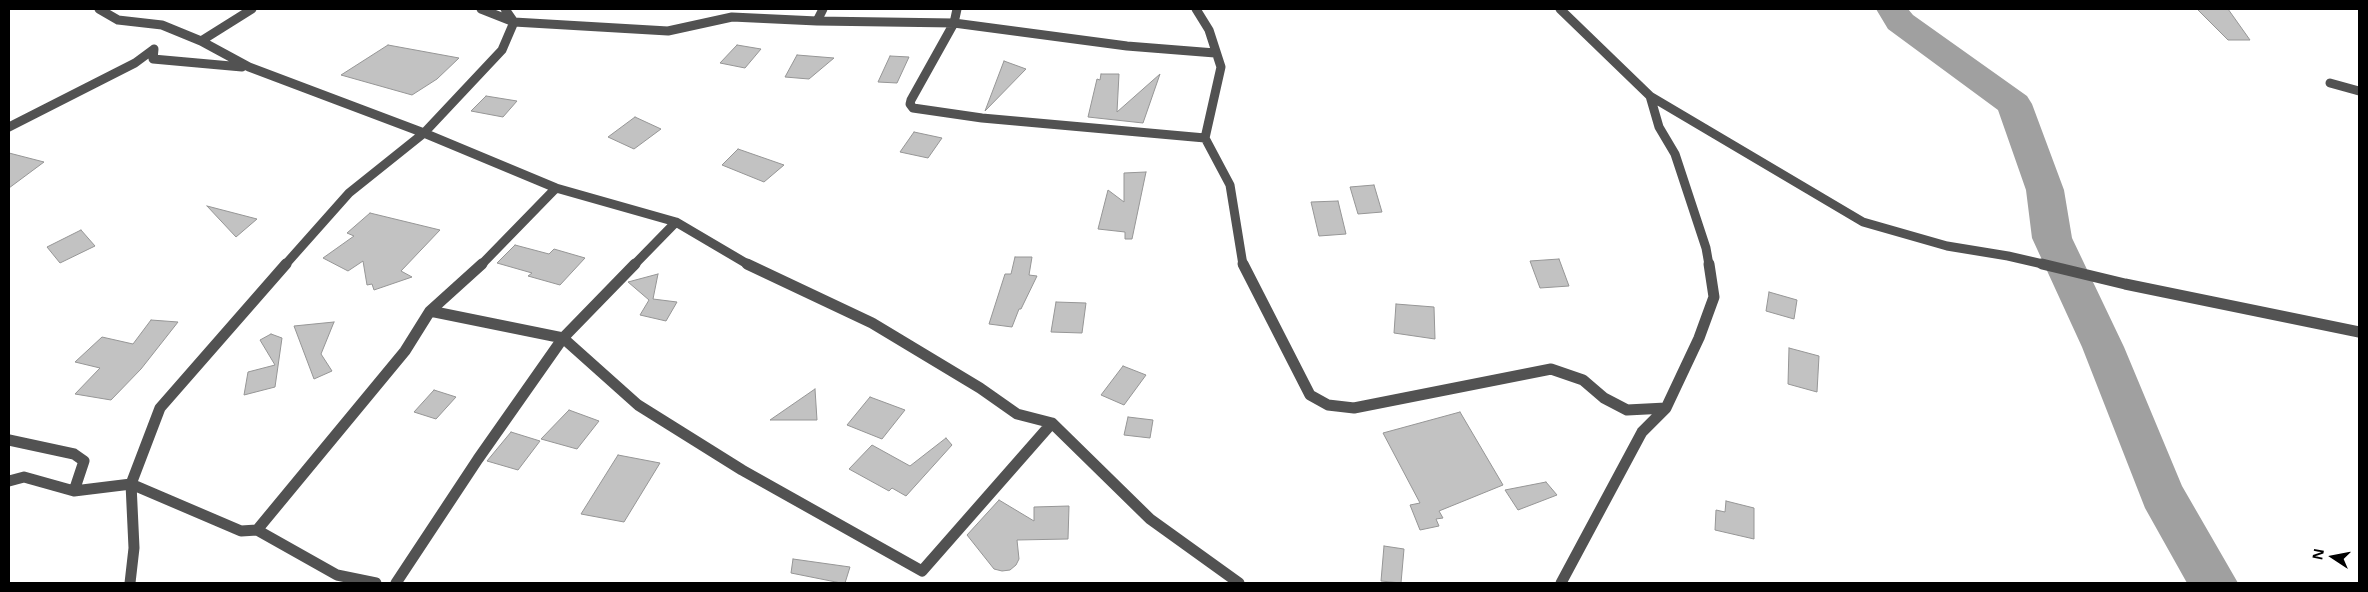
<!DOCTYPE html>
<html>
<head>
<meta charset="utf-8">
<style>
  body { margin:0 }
  #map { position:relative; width:2368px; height:592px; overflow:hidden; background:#fff; font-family:"Noto Sans",sans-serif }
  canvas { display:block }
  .frame { position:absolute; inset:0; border:10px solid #000; pointer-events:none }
  .north { position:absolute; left:2308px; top:532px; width:50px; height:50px; -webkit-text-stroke:4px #fff; paint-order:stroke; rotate:281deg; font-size:14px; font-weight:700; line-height:20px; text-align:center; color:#000 }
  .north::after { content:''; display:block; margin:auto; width:18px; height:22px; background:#000; clip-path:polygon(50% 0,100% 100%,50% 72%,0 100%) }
</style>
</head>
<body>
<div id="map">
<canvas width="2368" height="592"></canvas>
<div class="frame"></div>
<div class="north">N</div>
</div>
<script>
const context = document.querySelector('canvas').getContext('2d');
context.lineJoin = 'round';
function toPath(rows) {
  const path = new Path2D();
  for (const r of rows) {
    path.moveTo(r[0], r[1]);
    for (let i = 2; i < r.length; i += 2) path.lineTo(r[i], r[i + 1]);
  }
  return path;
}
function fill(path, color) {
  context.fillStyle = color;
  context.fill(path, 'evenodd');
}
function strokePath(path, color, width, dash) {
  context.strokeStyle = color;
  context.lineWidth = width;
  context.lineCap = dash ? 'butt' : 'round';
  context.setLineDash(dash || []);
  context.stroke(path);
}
const river = toPath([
  [1876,9,1908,9,1913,15,2027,96,2032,104,2064,190,2072,238,2124,347,2182,486,2238,583,2187,583,2145,508,2082,347,2032,238,2026,190,1998,110,1888,29,1876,9]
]);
const building = toPath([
  [2197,9,2228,9,2250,40,2228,40,2197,9],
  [388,45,459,58,437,79,412,95,341,75,388,45],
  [737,45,761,49,745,68,720,63,737,45],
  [797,55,834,58,809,79,785,77,797,55],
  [890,56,909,57,897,83,878,82,890,56],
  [1004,61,1026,69,985,111,1004,61],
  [1101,74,1119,74,1117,112,1160,74,1143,123,1088,117,1097,79,1100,80,1101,74],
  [486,96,517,101,503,117,471,111,486,96],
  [635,117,661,129,634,149,608,137,635,117],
  [914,132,942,138,928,158,900,152,914,132],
  [738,149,784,165,764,182,722,165,738,149],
  [9,153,44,162,9,188,9,153],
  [1146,172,1132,239,1125,239,1125,232,1098,229,1108,190,1124,202,1124,173,1146,172],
  [1374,185,1382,212,1358,214,1350,187,1374,185],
  [1338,201,1346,234,1319,236,1311,202,1338,201],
  [207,206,257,219,236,237,207,206],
  [370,213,440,230,401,271,412,277,374,290,372,284,367,285,363,261,348,271,323,258,354,236,347,233,370,213],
  [81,230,95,246,60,263,47,247,81,230],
  [515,245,549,254,554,249,585,258,560,285,528,276,532,273,497,263,515,245],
  [1015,257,1032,257,1029,275,1037,276,1021,309,1019,309,1012,327,989,324,1005,274,1011,274,1015,257],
  [1559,259,1569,286,1540,288,1530,261,1559,259],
  [658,274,653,299,677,302,666,321,640,315,649,300,628,282,658,274],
  [1769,292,1797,300,1794,319,1766,311,1769,292],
  [1056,302,1086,303,1082,333,1051,332,1056,302],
  [1396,304,1434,307,1435,339,1394,333,1396,304],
  [151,320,178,322,141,369,111,400,75,394,100,368,75,362,102,337,133,344,151,320],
  [334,322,321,354,332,371,314,379,294,326,334,322],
  [271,334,282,338,275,387,244,395,248,372,275,365,260,340,271,334],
  [1789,348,1819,356,1817,392,1788,384,1789,348],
  [1123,366,1146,375,1124,405,1101,395,1123,366],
  [815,389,817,420,770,420,815,389],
  [434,390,456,397,436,419,414,412,434,390],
  [870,397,905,410,882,439,847,425,870,397],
  [569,410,599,421,577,449,541,439,569,410],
  [1460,412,1503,485,1439,511,1443,518,1436,519,1439,526,1420,530,1410,505,1420,503,1383,433,1460,412],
  [1128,417,1153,420,1150,438,1124,435,1128,417],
  [511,432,540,441,518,470,487,461,511,432],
  [946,438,952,445,906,496,892,488,889,491,849,469,872,445,910,466,946,438],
  [618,455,660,463,624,522,581,514,618,455],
  [1546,482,1557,495,1518,510,1505,490,1546,482],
  [999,500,1034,521,1034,507,1069,506,1068,539,1017,540,1019,559,1016,565,1010,570,1002,571,994,569,967,535,999,500],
  [1726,501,1754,508,1754,539,1715,530,1716,510,1725,512,1726,501],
  [1384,546,1404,549,1401,583,1381,581,1384,546],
  [793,559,850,567,845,583,841,583,791,573,793,559]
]);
const minorFar1 = toPath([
  [99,9,118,20,162,25,201,41,249,67,424,133,556,188,676,222,749,265],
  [505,9,514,22,668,31,732,17,817,21,954,23,1127,46,1215,53],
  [957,9,954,23,911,100,910,104,913,108,982,118,1205,138],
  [1196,9,1209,30,1221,67,1205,138,1230,185,1243,265],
  [1560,9,1650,96,1863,222,1947,246,2008,256,2047,265],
  [817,21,823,9],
  [201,41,252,9],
  [154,49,153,59,242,67],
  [2330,83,2359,91],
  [1650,96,1659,127,1675,154,1706,248,1709,265],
  [9,127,135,63,154,49],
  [285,265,349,193,424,133,502,50,514,22,481,9],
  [481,265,556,188],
  [634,265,676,222]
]);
const minor = toPath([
  [747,264,872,323,980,388,1017,414,1052,423,1150,519,1239,583],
  [1243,264,1310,395,1328,405,1354,408,1551,369,1583,380,1604,398,1627,410,1666,408],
  [2042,264,2125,284,2359,332],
  [430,311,563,338,638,405,742,470,922,571,1052,423],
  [9,440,74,454,84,461,74,491],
  [9,481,24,477,74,491,131,484,241,531,257,530,337,575,376,583],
  [257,530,405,351,430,311,482,264],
  [130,583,134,548,131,484,160,408,286,264],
  [396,583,478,459,563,338,635,264],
  [1561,583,1642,432,1666,408,1699,338,1714,297,1709,264]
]);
fill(river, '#a0a0a0');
fill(building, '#c2c2c2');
strokePath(building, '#969696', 1);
strokePath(minorFar1, '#525252', 9);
strokePath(minor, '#525252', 11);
</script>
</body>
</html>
